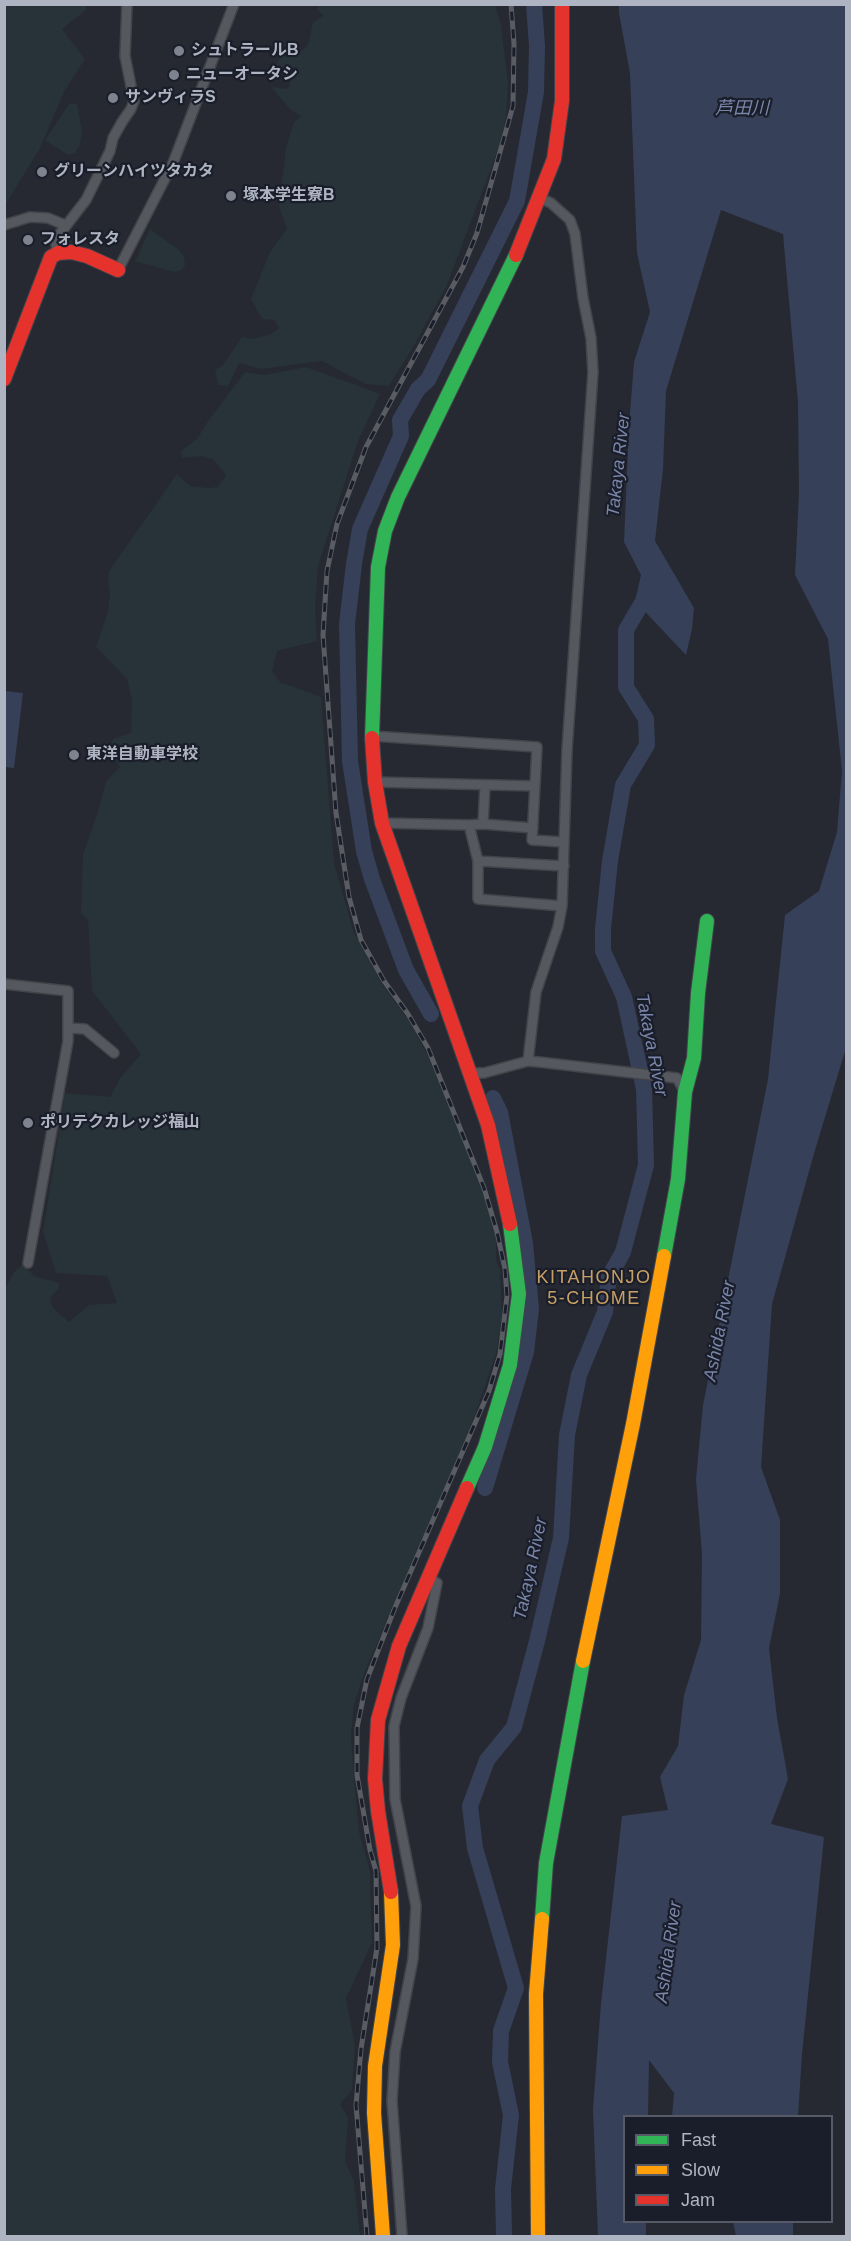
<!DOCTYPE html>
<html>
<head>
<meta charset="utf-8">
<style>
  body { margin:0 }
  #map { position:relative; width:851px; height:2241px; overflow:hidden; background:#262931; font-family:Arial,sans-serif }
  canvas { display:block }
  .frame { position:absolute; inset:0; border:6px solid #afb4c3; pointer-events:none }
  .legend { position:absolute; left:623px; top:2115px; width:210px; height:108px; box-sizing:border-box; background:#1a1e2a; border:2px solid #565a67; margin:0; padding:8px 10px; list-style:none; font-size:18px; color:#afb4c3 }
  .legend li { display:flex; align-items:center; gap:12px; height:30px }
  .legend b { width:30px; border:2px solid #565a67 }
</style>
</head>
<body>
<div id="map">
<canvas width="851" height="2241"></canvas>
<div class="frame"></div>
<ul class="legend">
<li><b style="height:8px;background:#30b455"></b>Fast</li>
<li><b style="height:8px;background:#ff9f0a"></b>Slow</li>
<li><b style="height:8px;background:#e5322d"></b>Jam</li>
</ul>
</div>
<script>
const context = document.querySelector('canvas').getContext('2d');
context.lineJoin = 'round';
function fill(path, color) {
  context.fillStyle = color;
  context.fill(path, 'evenodd');
}
function toPath(rows) {
  const path = new Path2D();
  for (const r of rows) {
    path.moveTo(r[0], r[1]);
    for (let i = 2; i < r.length; i += 2) path.lineTo(r[i], r[i + 1]);
  }
  return path;
}
function strokePath(path, color, width, dash) {
  context.strokeStyle = color;
  context.lineWidth = width;
  context.lineCap = dash ? 'butt' : 'round';
  context.setLineDash(dash || []);
  context.stroke(path);
}
function label(font, color, halo, rows, align = 'center') {
  context.font = font + ' Arial,"Noto Sans JP",sans-serif';
  context.lineWidth = 4.5;
  context.setLineDash([]);
  context.textBaseline = 'middle';
  context.strokeStyle = halo;
  context.fillStyle = color;
  for (const [text, x, y, turn = 0] of rows) {
    context.save();
    context.translate(x, y);
    context.rotate((+turn || 0) * Math.PI / 180);
    context.textAlign = isNaN(turn) ? turn : align;
    if (halo) context.strokeText(text, 0, 0);
    context.fillText(text, 0, 0);
    context.restore();
  }
}
const green = toPath([
  [5,4,86,5,86,10,62,29,85,59,65,90,39,150,5,205],
  [321,4,495,5,501,25,508,84,506,118,498,150,447,285,415,344,389,386,365,384,322,361,260,369,239,363,228,386,218,385,215,370,223,365,242,337,254,339,271,334,279,328,274,320,262,319,251,299,270,252,287,229,279,207,286,148,294,122,301,116,291,110,271,87,288,89,294,68,276,66,284,47,300,52,308,45,313,22,324,16,317,9],
  [69,104,77,104,82,131,80,145,75,153,68,155,45,140],
  [150,229,179,250,184,257,185,266,182,270,175,272,166,270,135,261],
  [306,367,380,394,358,441,318,566,315,607,317,641,277,651,272,671,280,682,321,697,334,863,354,933,382,984,409,1021,429,1058,483,1191,496,1233,496,1261,500,1269,501,1288,502,1316,496,1354,470,1429,365,1671,354,1704,351,1736,353,1766,359,1832,370,1871,372,1943,346,1998,355,2045,352,2090,340,2104,348,2118,345,2161,354,2181,360,2236,5,2236,5,1289,14,1272,23,1264,34,1276,59,1283,59,1288,50,1298,53,1308,69,1322,89,1305,117,1303,107,1276,56,1273,43,1232,65,1093,110,1097,121,1077,141,1054,92,991,88,920,81,913,83,854,98,812,106,781,120,767,109,749,113,739,131,733,132,700,127,679,96,647,108,611,110,594,108,582,109,571,177,474,190,486,208,488,218,487,226,475,213,459,201,456,182,458,181,451,197,439,208,421,245,372,265,375]
]);
const water = toPath([
  [619,5,846,5,846,1048,815,1150,772,1304,761,1467,780,1520,780,1594,769,1648,777,1718,788,1779,771,1824,824,1837,802,2054,798,2116,672,2116,674,2093,649,2060,648,2116,624,2116,624,2222,646,2222,646,2236,598,2236,593,2109,601,2003,622,1816,668,1810,660,1777,678,1746,684,1695,701,1640,702,1554,696,1479,703,1405,768,1079,785,915,819,891,837,832,842,771,828,639,795,575,799,493,798,402,783,234,721,210,666,391,663,469,655,541,694,608,692,629,686,655,635,601,641,575,624,542,629,426,634,362,650,312,637,253,630,73,619,13],
  [5,691,23,693,14,768,5,767],
  [733,2222,793,2222,793,2236,736,2236]
]);
const river = toPath([
  [431,1014,406,970,372,879,364,851,350,761,347,624,354,564,360,529,401,436,400,420,418,389,428,380,517,201,536,92,537,46,534,4],
  [485,1488,526,1352,531,1309,525,1243,500,1112,493,1098],
  [504,2236,503,2189,511,2115,500,2062,501,2031,516,1988,475,1848,470,1806,487,1760,514,1727,537,1641,561,1538,567,1435,579,1375,605,1312,609,1277,623,1252,646,1165,644,1089,624,997,603,951,603,929,610,861,623,785,647,745,646,719,626,687,626,630,649,591,649,587]
]);
const street = toPath([
  [4,225,30,217,48,218,65,225],
  [58,253,55,240,86,200,110,151,113,138,122,122,131,109,134,101,125,56,127,4],
  [118,270,173,163,234,4],
  [372,736,537,747,532,840,563,842],
  [375,782,535,786],
  [382,823,469,825,483,824,533,828],
  [483,824,485,786],
  [469,825,478,861,564,866],
  [478,861,478,899,562,906],
  [4,984,68,991,68,1041,28,1263],
  [68,1028,85,1029,114,1053],
  [528,1061,536,992,558,927,562,906,567,750,593,372,591,338,583,298,575,234,570,220,551,203,540,198],
  [471,1073,484,1073,528,1061,539,1062,677,1078,685,1092],
  [402,2236,392,2101,395,2052,413,1959,416,1906,395,1799,394,1726,401,1698,428,1628,437,1583,428,1578]
]);
const fast = toPath([
  [372,738,378,567,385,531,398,497,516,255],
  [664,1256,678,1179,685,1092,694,1058,698,993,707,921],
  [467,1488,485,1447,510,1365,519,1294,510,1224],
  [542,1919,546,1863,583,1661]
]);
const slow = toPath([
  [583,1661,633,1424,664,1256],
  [383,2236,374,2113,375,2066,393,1945,391,1892],
  [538,2236,536,1994,542,1919]
]);
const jam = toPath([
  [516,255,554,159,562,101,562,4],
  [4,379,51,257,58,253,71,252,87,256,118,270],
  [372,738,375,782,382,823,488,1125,510,1224],
  [391,1892,378,1811,375,1779,378,1720,399,1646,467,1488]
]);
const rail = toPath([
  [367,2236,356,2105,361,2049,377,1948,376,1871,370,1850,357,1775,357,1728,367,1679,394,1610,489,1391,500,1354,507,1296,505,1269,497,1232,484,1188,428,1048,408,1014,384,981,361,940,349,897,336,813,323,635,327,571,337,524,366,447,463,267,477,233,513,106,514,44,511,4]
]);
const markers = [
  [179,51,6,"#7f8390"],
  [174,75,6,"#7f8390"],
  [113,98,6,"#7f8390"],
  [42,172,6,"#7f8390"],
  [231,196,6,"#7f8390"],
  [28,240,6,"#7f8390"],
  [74,755,6,"#7f8390"],
  [28,1123,6,"#7f8390"]
];
const poiNames = [
  ["シュトラールB",191,51],
  ["ニューオータシ",186,75],
  ["サンヴィラS",125,98],
  ["グリーンハイツタカタ",54,172],
  ["塚本学生寮B",243,196],
  ["フォレスタ",40,240],
  ["東洋自動車学校",86,755],
  ["ポリテクカレッジ福山",40,1123]
];
const waterNames = [
  ["芦田川",742,109],
  ["Takaya River",619,465,-84],
  ["Takaya River",651,1045,79],
  ["Ashida River",720,1331,-79],
  ["Takaya River",531,1569,-78],
  ["Ashida River",669,1952,-82]
];
const neighbourhoodNames = [
  ["KITAHONJO",594,1278],
  ["5-CHOME",594,1299]
];
fill(green, '#273338');
fill(water, '#364059');
strokePath(river, '#364059', 16);
strokePath(street, '#42444a', 12);
strokePath(fast, '#42444a', 16);
strokePath(slow, '#42444a', 16);
strokePath(jam, '#42444a', 16);
strokePath(street, '#56585f', 9);
strokePath(fast, '#30b455', 14);
strokePath(slow, '#ff9f0a', 14);
strokePath(jam, '#e5322d', 14);
strokePath(rail, '#595c63', 5);
strokePath(rail, '#1a1e2a', 3, [9]);
for (const [x, y, r, color] of markers) {
  const dot = new Path2D();
  dot.arc(x, y, r, 0, 2 * Math.PI);
  context.fillStyle = color;
  context.fill(dot);
  strokePath(dot, '#1a1e2a', 2);
}
label('bold 16px', '#afb4c3', '#1a1e2a', poiNames, 'left');
label('italic 18px', '#7a86a9', '#1a1e2a', waterNames);
context.letterSpacing = '1.5px';
label('18px', '#c9a064', '#1a1e2a', neighbourhoodNames);
context.letterSpacing = '0px';
</script>
</body>
</html>
